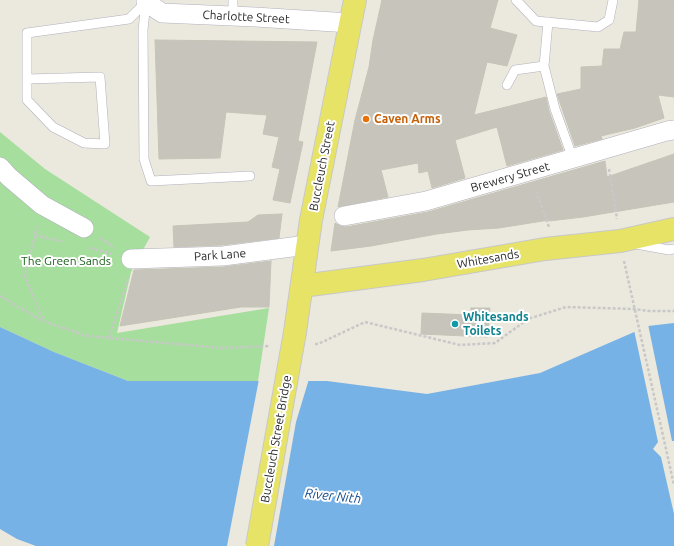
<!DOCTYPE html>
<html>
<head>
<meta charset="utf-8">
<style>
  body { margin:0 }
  canvas { display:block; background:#ebe8dd }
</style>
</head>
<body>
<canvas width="674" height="546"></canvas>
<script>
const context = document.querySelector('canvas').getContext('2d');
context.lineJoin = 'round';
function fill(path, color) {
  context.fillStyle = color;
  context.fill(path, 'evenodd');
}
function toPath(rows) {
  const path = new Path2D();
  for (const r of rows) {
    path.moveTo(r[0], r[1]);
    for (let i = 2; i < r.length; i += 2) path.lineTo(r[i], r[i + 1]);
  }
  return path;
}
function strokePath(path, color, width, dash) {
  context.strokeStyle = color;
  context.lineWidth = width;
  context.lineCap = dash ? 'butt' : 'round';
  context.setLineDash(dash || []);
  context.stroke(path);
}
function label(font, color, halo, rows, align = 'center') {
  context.font = font + ' Ubuntu,sans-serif';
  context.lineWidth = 4;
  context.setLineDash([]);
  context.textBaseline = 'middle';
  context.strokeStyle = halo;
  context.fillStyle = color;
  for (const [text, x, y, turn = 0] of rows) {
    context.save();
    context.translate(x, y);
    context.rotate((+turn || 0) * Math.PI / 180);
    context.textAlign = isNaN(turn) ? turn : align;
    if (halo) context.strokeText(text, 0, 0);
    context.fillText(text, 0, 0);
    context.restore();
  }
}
const green = toPath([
  [0,132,45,169,150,237,131,272,117,333,269,308,258,381,128,381,54,352,0,327]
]);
const water = toPath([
  [674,323,674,546,36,546,17,539,0,529,0,327,54,352,128,381,327,381,427,394,540,373,648,326]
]);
const pier = toPath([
  [648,324,672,441,674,441,674,514,661,457,653,449,658,442,634,330],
  [259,379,309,379,296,422,274,546,227,546]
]);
const building = toPath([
  [382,0,498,0,490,28,517,35,507,66,487,62,474,115,546,97,549,111,563,150,507,166,497,127,455,140,465,178,432,188,428,171,419,173,418,163,381,170,388,197,338,207,355,120,369,67,373,40,382,0],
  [639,0,674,0,674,97,658,95,664,118,635,128,601,136,602,139,575,146,557,94,581,89,581,67,602,66,604,49,620,49,624,32,636,32,639,0],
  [155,40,317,42,298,141,303,142,290,203,273,200,280,169,272,167,279,137,263,134,267,115,226,112,220,158,159,159,155,40],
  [674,154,674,202,583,217,549,221,549,220,499,228,468,230,437,234,371,246,331,251,335,223,340,226,346,227,428,212,605,161,607,177,674,154],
  [282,214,279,238,222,245,174,247,173,226,248,222,258,215,282,214],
  [271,261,269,307,241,307,120,326,134,270,223,267,271,261],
  [471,308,490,308,488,337,421,334,422,313,471,315,471,308]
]);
const path = toPath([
  [609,169,617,219],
  [536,191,549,227],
  [37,226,25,276,43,320],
  [35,235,64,242],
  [100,238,114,247],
  [90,248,112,254],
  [624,261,674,485],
  [0,296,43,321,87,336,221,348,270,346],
  [109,338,128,279],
  [315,344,318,344,365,322,460,345,495,343,528,319,566,307,634,309,649,311,674,311]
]);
const service = toPath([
  [233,0,233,17],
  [516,0,536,21,598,27,609,20,613,0],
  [146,2,143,30,144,159,151,181,250,176],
  [548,22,544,66,555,109,573,159],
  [27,79,100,77,105,144,84,143,53,127,27,100,27,33,129,19,146,2],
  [507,85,515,70,544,66],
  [636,244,669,250,674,249]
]);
const minor = toPath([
  [146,0,146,2,162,13,255,17,350,23],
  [0,167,9,177,42,205,84,228],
  [344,216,426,201,667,131,674,130],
  [131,259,223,256,307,245]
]);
const primary = toPath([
  [302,286,423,270,545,249,620,241,674,229],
  [295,332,311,220,355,0]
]);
const primaryBridge = toPath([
  [257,546,295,332]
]);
const markers = [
  [366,119,4,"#e8710a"],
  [455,324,4,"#0f9aa8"]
];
const streetNames = [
  ["Charlotte Street",246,17,3],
  ["Buccleuch Street",322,166,-79],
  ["Brewery Street",510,177,-16],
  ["Park Lane",220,255,-4],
  ["Whitesands",488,259,-10],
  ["Buccleuch Street Bridge",276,439,-80]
];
const foodNames = [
  ["Caven Arms",374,119]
];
const parkNames = [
  ["The Green Sands",66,261]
];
const cultureNames = [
  ["Whitesands",463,317],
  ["Toilets",463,331]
];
const waterNames = [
  ["River Nith",333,496,6]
];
fill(green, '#a6de9d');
fill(water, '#77b2e6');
fill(pier, '#ebe8dd');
fill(building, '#c7c4bc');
strokePath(building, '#c6c4b7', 1);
strokePath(service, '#b1b0bd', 10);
strokePath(minor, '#b1b0bd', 20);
strokePath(primary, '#c8c8c8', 24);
strokePath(path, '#c8c8c8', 2.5, [3, 2]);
strokePath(service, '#fff', 9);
strokePath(minor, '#fff', 19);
strokePath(primary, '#e6e367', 22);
strokePath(primaryBridge, '#c8c8c8', 24, []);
strokePath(primaryBridge, '#e6e367', 22);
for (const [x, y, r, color] of markers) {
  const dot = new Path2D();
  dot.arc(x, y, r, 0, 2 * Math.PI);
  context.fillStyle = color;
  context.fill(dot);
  strokePath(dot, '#fff', 1.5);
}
label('12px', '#2a2a2a', '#fff', streetNames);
label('bold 12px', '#c56008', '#fff', foodNames, 'left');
label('12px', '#1f621f', '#fff', parkNames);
label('bold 12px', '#0d838f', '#fff', cultureNames, 'left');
label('italic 13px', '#174e91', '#fff', waterNames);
</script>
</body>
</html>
